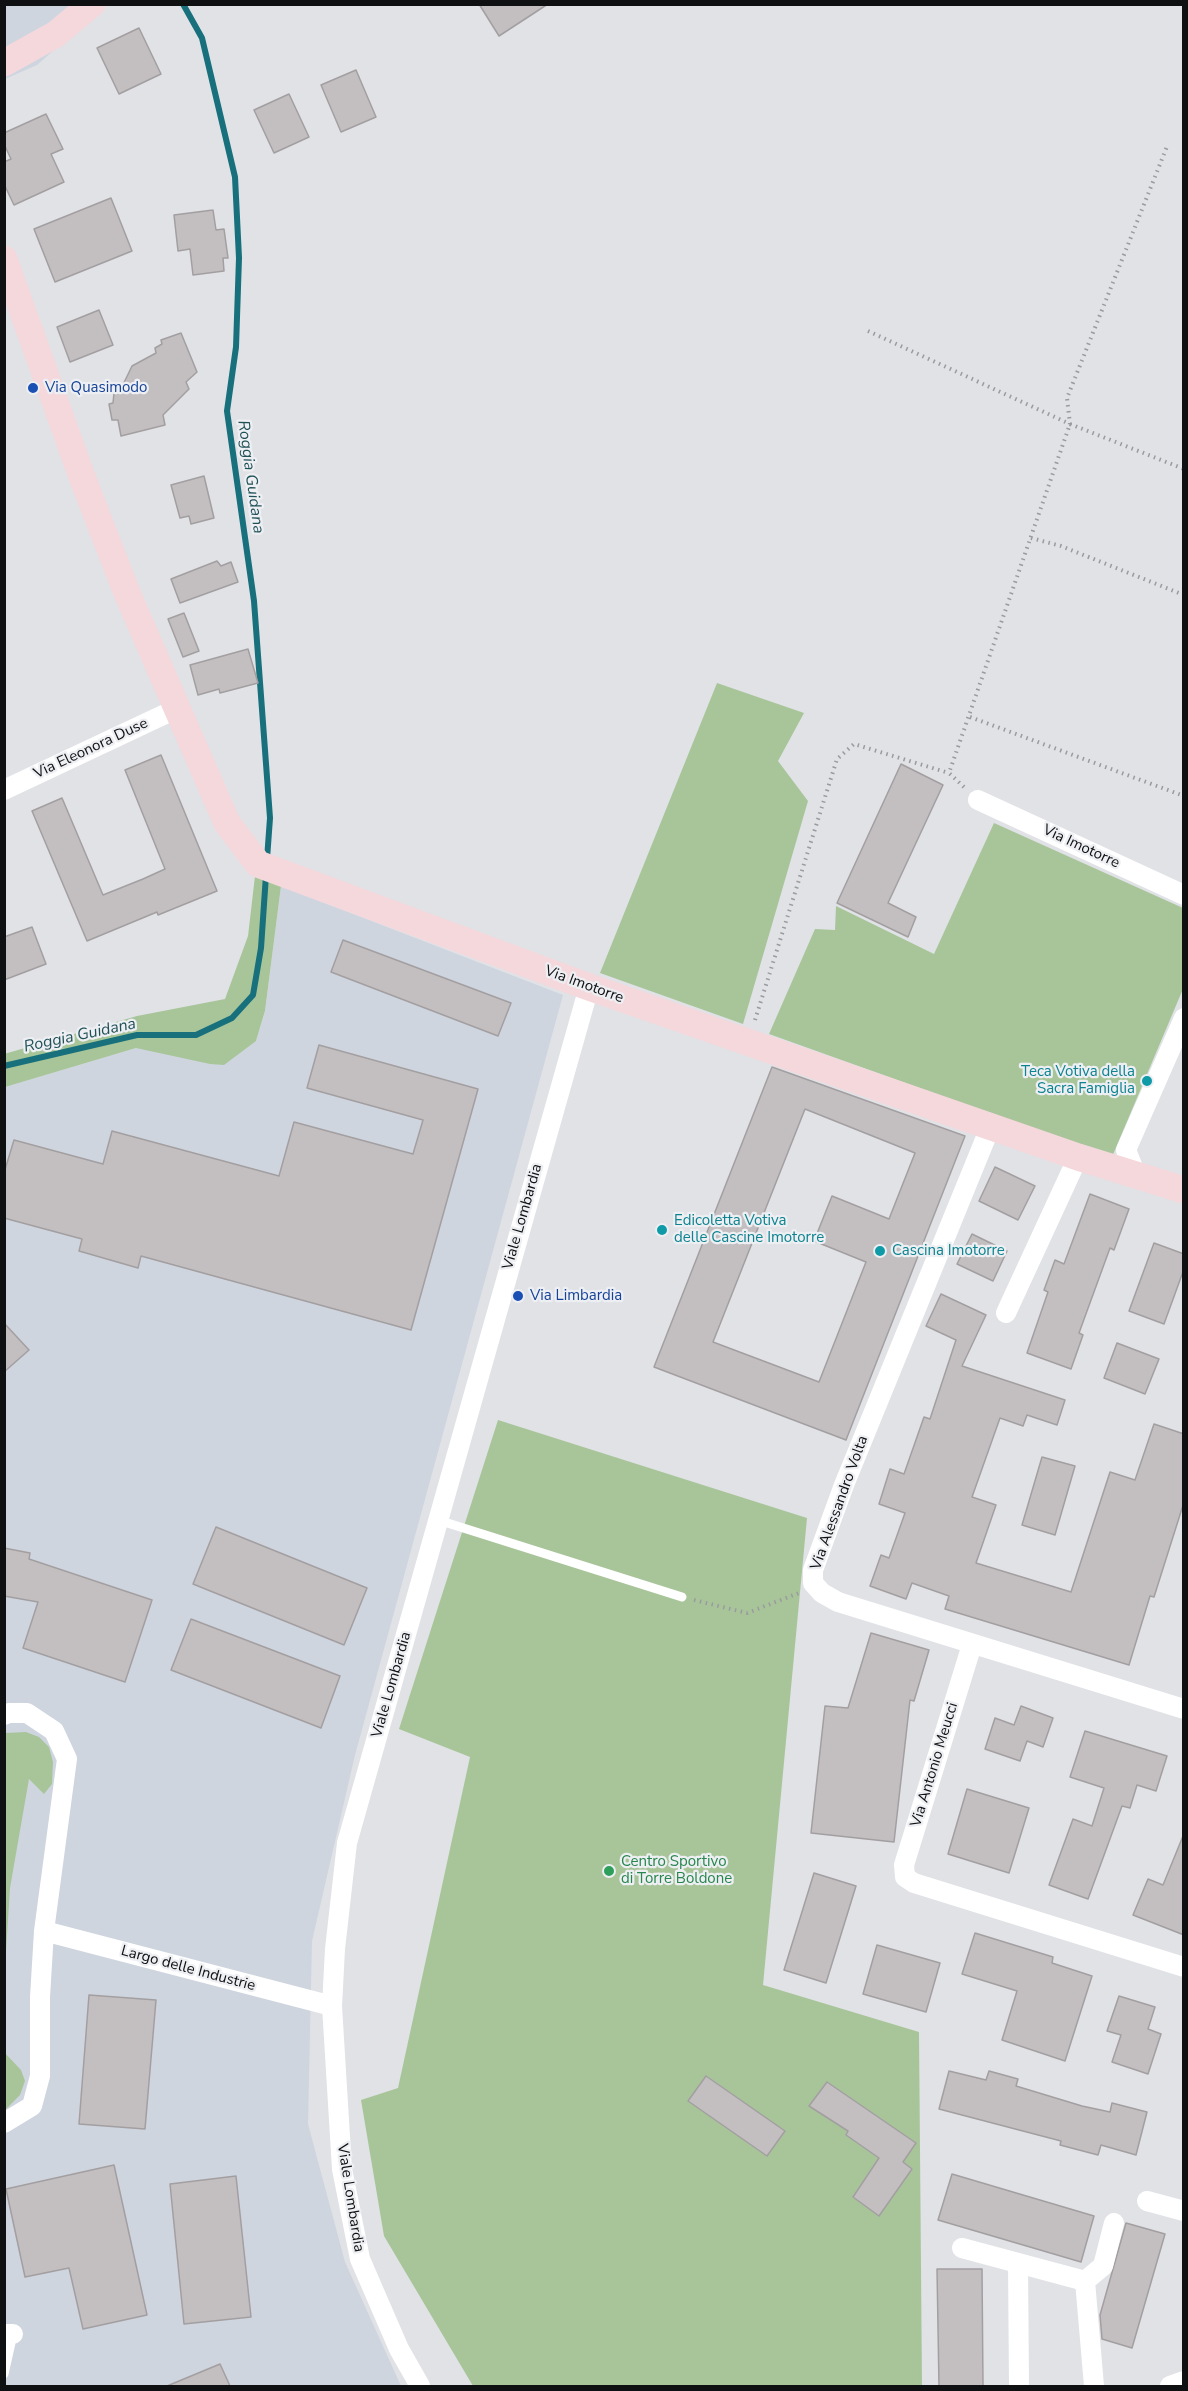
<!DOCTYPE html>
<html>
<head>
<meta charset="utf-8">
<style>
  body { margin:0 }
  #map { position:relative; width:1188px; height:2391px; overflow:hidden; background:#e0e2e6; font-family:"Nunito Sans",sans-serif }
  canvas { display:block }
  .frame { position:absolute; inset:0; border:6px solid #0f1011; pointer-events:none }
</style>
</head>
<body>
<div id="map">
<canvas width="1188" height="2391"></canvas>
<div class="frame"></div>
</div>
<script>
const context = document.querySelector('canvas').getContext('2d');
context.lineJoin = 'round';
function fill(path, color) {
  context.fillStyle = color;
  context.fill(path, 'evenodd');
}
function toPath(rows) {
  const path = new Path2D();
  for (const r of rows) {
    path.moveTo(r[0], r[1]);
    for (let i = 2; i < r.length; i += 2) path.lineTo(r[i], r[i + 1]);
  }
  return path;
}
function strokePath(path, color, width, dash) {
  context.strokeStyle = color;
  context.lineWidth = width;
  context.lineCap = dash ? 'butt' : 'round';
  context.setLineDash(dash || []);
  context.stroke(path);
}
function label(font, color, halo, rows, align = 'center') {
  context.font = font + ' "Nunito Sans",sans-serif';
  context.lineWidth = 4.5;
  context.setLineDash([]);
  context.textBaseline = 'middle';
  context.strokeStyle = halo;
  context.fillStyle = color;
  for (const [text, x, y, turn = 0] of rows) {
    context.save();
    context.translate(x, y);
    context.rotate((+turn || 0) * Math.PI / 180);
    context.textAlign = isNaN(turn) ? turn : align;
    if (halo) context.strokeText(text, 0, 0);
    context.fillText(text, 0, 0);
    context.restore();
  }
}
const built = toPath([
  [5,5,105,5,37,65,5,79],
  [281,886,563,995,355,1755,312,1941,308,2124,345,2262,401,2386,5,2386,4,1087,136,1048,256,1041,265,1012]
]);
const green = toPath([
  [717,683,804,713,778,761,808,801,743,1024,600,973],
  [994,823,1183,908,1183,989,1112,1157,769,1034,815,929,835,930,836,906,934,954],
  [255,876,281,886,265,1011,256,1041,224,1065,210,1064,136,1048,5,1087,4,1054,137,1016,225,999,248,936],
  [498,1420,807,1518,763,1985,919,2032,922,2386,473,2386,384,2236,361,2100,398,2088,470,1757,399,1729],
  [26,1732,39,1737,49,1747,53,1762,52,1784,44,1794,29,1779,10,1888,5,1967,5,1733],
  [4,2052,21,2070,25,2081,20,2095,5,2110]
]);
const stream = toPath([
  [183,4,202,38,235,177,239,258,236,347,227,411,254,601,270,818,267,859],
  [4,1066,137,1035,196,1035,232,1018,253,995,261,948,266,875]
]);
const building = toPath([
  [479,4,548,4,499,36,479,4],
  [139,28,161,74,119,94,97,48,139,28],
  [356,70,376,117,341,132,321,85,356,70],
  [289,94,309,137,274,153,254,110,289,94],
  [46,114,63,149,51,154,64,182,14,205,4,184,4,162,11,159,4,144,4,133,46,114],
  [111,198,132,251,55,282,34,229,111,198],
  [213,210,216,230,224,229,228,258,223,258,224,271,193,275,190,249,178,251,174,215,213,210],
  [99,310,113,345,70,362,57,327,99,310],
  [181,333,197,372,186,382,189,389,163,415,165,425,121,436,118,420,112,420,109,404,113,403,114,393,119,393,132,366,156,353,155,348,162,344,161,340,181,333],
  [204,476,214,518,191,524,189,516,180,518,171,485,204,476],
  [217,561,221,566,231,562,238,582,180,603,171,579,217,561],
  [184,613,199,651,183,657,168,619,184,613],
  [248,649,258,683,220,693,219,689,198,695,190,665,248,649],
  [161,755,217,891,158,915,157,912,87,941,32,811,62,798,103,895,143,879,165,869,125,770,161,755],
  [901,764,943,785,888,903,916,917,908,937,837,903,901,764],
  [32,927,46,964,4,980,4,937,32,927],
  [343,940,511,1003,498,1036,331,972,343,940],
  [319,1045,478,1089,411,1330,141,1256,138,1268,79,1251,82,1239,4,1218,4,1173,14,1140,103,1164,112,1131,279,1176,294,1122,413,1154,423,1120,307,1088,319,1045],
  [772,1067,965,1136,846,1440,654,1367,772,1067],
  [805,1109,915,1153,889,1219,832,1196,814,1241,866,1262,819,1382,713,1342,805,1109],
  [995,1167,1035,1186,1018,1220,979,1201,995,1167],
  [1090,1194,1129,1209,1114,1250,1110,1248,1079,1333,1083,1335,1071,1369,1027,1353,1048,1292,1044,1290,1055,1260,1064,1264,1090,1194],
  [972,1234,1007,1251,993,1281,957,1264,972,1234],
  [1154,1243,1184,1254,1184,1269,1164,1324,1129,1311,1154,1243],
  [941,1294,986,1315,962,1366,1065,1400,1057,1425,1027,1415,1023,1426,1000,1418,972,1497,996,1505,976,1563,1071,1592,1110,1472,1135,1480,1154,1424,1184,1434,1184,1502,1154,1597,1150,1596,1129,1665,945,1609,949,1596,912,1583,906,1599,870,1586,881,1555,889,1558,905,1513,879,1504,890,1469,904,1474,924,1417,930,1419,956,1340,926,1326,941,1294],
  [4,1323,29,1350,4,1372,4,1323],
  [1117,1343,1159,1359,1145,1394,1104,1378,1117,1343],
  [1042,1457,1075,1466,1055,1535,1022,1525,1042,1457],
  [216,1527,367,1588,344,1645,193,1584,216,1527],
  [4,1548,30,1553,29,1559,152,1600,125,1682,23,1648,38,1602,4,1596,4,1548],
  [191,1619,340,1676,321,1728,171,1670,191,1619],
  [871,1633,929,1650,914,1701,910,1700,894,1842,811,1833,825,1706,848,1708,871,1633],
  [1021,1706,1053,1718,1043,1747,1027,1741,1020,1761,985,1749,995,1718,1014,1725,1021,1706],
  [1085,1731,1167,1756,1156,1791,1137,1785,1130,1808,1122,1806,1088,1899,1049,1885,1073,1819,1092,1826,1104,1788,1070,1777,1085,1731],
  [967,1789,1029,1808,1009,1873,948,1854,967,1789],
  [1183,1836,1184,1837,1184,1935,1133,1915,1148,1879,1163,1885,1183,1836],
  [814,1873,856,1886,826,1983,784,1970,814,1873],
  [975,1933,1053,1957,1052,1963,1092,1976,1065,2061,1002,2040,1017,1991,962,1974,975,1933],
  [877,1945,940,1963,926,2012,863,1994,877,1945],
  [89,1995,156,2000,145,2129,79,2124,89,1995],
  [1119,1996,1155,2007,1148,2029,1161,2034,1148,2074,1112,2062,1121,2035,1107,2031,1119,1996],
  [949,2071,986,2080,989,2071,1018,2079,1016,2086,1082,2106,1110,2112,1112,2103,1147,2112,1136,2155,1101,2145,1098,2155,1060,2145,1061,2141,939,2109,949,2071],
  [706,2076,785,2131,767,2156,688,2101,706,2076],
  [827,2082,916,2143,903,2162,912,2169,879,2216,853,2197,879,2158,846,2135,848,2131,809,2106,827,2082],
  [114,2165,147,2315,83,2329,69,2268,25,2277,6,2189,114,2165],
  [952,2174,1094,2216,1081,2262,938,2220,952,2174],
  [236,2176,251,2317,184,2324,170,2184,236,2176],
  [1126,2223,1165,2234,1132,2348,1102,2339,1100,2315,1126,2223],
  [937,2269,982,2269,983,2386,939,2386,937,2269],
  [220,2364,230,2386,167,2386,220,2364]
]);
const path = toPath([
  [868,331,1070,424,1067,398,1168,144],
  [1031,538,1061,546,1184,595],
  [970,717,1184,796],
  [964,787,949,773,1070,424,1184,469],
  [755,1020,837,759,854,744,949,773],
  [694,1600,747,1613,799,1593]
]);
const lane = toPath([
  [438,1520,682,1597],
  [4,2374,13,2334]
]);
const street = toPath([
  [4,790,178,708],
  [978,800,1184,895],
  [991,1125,844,1485,813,1570,813,1583,822,1593,838,1602,1184,1709],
  [1136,1175,1126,1150,1184,1018],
  [1006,1313,1078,1157],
  [976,1645,970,1651,904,1865,905,1877,914,1883,1184,1967],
  [4,1715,9,1713,27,1713,54,1731,67,1759,44,1931,40,1997,40,2076,32,2106,4,2123],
  [44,1931,332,2006],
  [1147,2201,1184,2211],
  [962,2248,1085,2281,1094,2386],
  [1018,2263,1019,2386],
  [1085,2281,1103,2266,1114,2223],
  [4,2334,13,2334],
  [420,2386,399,2349,360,2259,342,2169,332,2006,335,1949,347,1843,589,987],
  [1170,2386,1184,2381]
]);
const secondary = toPath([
  [4,63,56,34,92,4],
  [4,259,82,477,127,593,227,823,258,864,589,987,1078,1157,1184,1190]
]);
const markers = [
  [33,388,6,"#1a4fb4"],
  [1147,1081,6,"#0f9aa8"],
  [662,1230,6,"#0f9aa8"],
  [880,1251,6,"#0f9aa8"],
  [518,1296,6,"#1a4fb4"],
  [609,1871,6,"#2e9e5b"]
];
const transitNames = [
  ["Via Quasimodo",45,388],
  ["Via Limbardia",530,1296]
];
const streetNames = [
  ["Via Eleonora Duse",91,749,-25],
  ["Via Imotorre",1081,847,25],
  ["Via Imotorre",584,985,20],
  ["Viale Lombardia",523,1217,-74],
  ["Via Alessandro Volta",840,1503,-70],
  ["Viale Lombardia",392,1685,-74],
  ["Via Antonio Meucci",935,1765,-73],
  ["Largo delle Industrie",188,1969,15],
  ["Viale Lombardia",350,2198,81]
];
const cultureNames = [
  ["Teca Votiva della",1135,1072,"right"],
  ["Sacra Famiglia",1135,1089,"right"],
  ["Edicoletta Votiva",674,1221],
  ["delle Cascine Imotorre",674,1238],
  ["Cascina Imotorre",892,1251]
];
const leisureNames = [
  ["Centro Sportivo",621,1862],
  ["di Torre Boldone",621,1879]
];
const waterNames = [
  ["Roggia Guidana",250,477,82],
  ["Roggia Guidana",80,1036,-12]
];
fill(built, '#ced5df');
fill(green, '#a8c59a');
strokePath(stream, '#17707b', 6);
fill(building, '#c3bfc1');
strokePath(building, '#a39fa1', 1.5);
strokePath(path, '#9a9b9e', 4, [1.5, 4.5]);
strokePath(lane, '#fff', 9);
strokePath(street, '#fff', 20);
strokePath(secondary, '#f4d8dc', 27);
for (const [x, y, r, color] of markers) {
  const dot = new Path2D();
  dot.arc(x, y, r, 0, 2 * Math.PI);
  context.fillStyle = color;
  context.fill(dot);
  strokePath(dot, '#edeff3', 2);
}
label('15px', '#164399', '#edeff3', transitNames, 'left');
label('15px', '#0f1011', '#edeff3', streetNames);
label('15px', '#0d838f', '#edeff3', cultureNames, 'left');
label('15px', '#27864d', '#edeff3', leisureNames, 'left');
label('italic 16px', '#1f5056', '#edeff3', waterNames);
</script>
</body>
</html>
